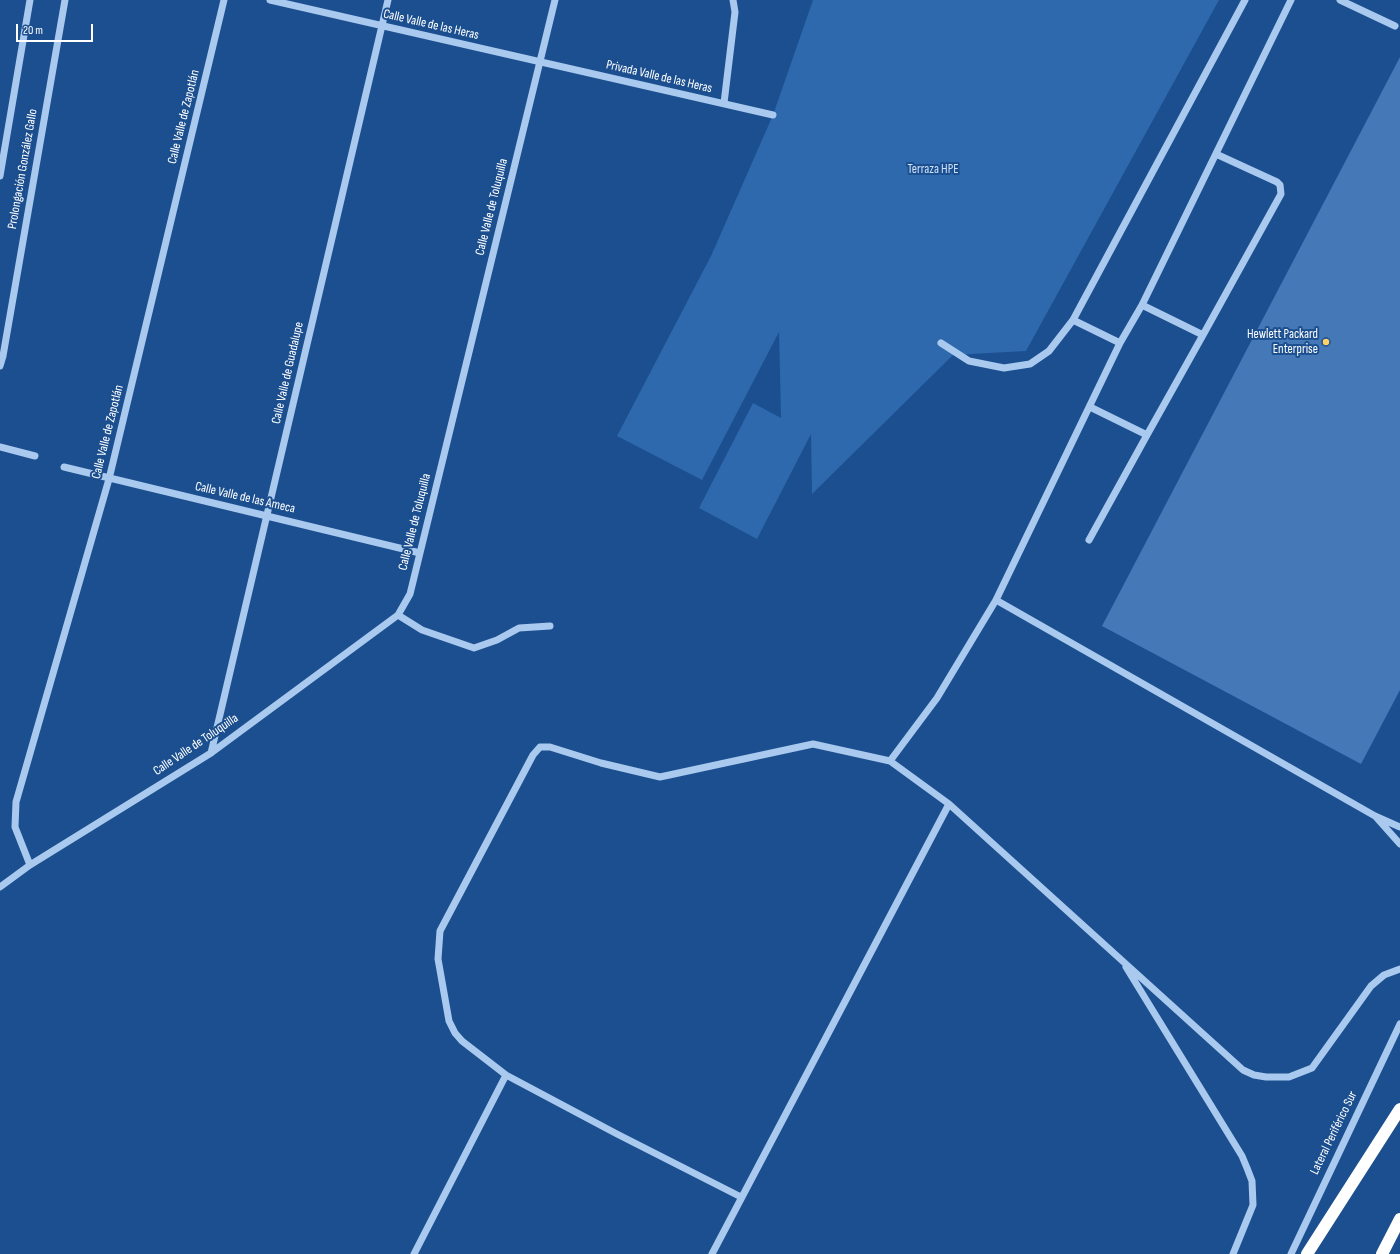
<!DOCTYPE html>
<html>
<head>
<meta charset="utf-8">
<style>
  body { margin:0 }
  #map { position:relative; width:1400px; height:1254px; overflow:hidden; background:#1b4f8f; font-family:"Sofia Sans Condensed",sans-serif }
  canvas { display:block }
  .scale { position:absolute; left:16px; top:24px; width:77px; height:18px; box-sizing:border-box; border:2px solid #fff; border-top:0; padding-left:5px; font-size:12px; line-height:14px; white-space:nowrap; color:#fff; -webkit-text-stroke:3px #1b4f8f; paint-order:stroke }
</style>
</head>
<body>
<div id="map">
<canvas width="1400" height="1254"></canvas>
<div class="scale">20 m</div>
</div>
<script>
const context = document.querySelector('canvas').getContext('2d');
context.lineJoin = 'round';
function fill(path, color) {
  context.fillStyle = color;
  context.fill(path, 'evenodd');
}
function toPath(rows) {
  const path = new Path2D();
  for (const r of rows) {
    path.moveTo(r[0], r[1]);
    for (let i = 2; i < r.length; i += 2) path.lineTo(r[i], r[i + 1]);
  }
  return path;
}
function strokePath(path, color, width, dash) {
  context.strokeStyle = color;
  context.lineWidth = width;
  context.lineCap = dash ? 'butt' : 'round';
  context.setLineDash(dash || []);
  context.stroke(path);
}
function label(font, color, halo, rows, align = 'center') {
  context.font = font + ' "Sofia Sans Condensed",sans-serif';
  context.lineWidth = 4;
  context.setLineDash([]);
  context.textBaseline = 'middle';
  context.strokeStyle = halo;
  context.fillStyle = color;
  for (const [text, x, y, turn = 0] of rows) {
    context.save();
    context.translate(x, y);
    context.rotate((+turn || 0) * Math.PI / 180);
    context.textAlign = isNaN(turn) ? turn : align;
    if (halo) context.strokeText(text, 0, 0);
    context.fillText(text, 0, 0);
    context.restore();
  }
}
const green = toPath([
  [813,0,1219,0,1026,351,953,355,812,494,811,434,757,539,699,508,753,403,781,418,779,332,702,480,617,436,711,256,773,115]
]);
const building = toPath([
  [1400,57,1400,690,1361,764,1102,626]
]);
const minor = toPath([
  [270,0,773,115],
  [1340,0,1395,26],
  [724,103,735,12,733,0],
  [0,176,30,0],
  [1142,305,1203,335,1281,194,1280,185,1277,182,1216,154],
  [1073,320,1120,343],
  [941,343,969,361,1004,368,1030,364,1049,351,1073,320,1245,0],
  [0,366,3,356,65,0],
  [1090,407,1147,435,1203,335],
  [0,447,35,456],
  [64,467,420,553],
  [1089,540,1147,435],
  [996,600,1375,816,1400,827],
  [398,615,422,630,474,648,497,640,519,628,550,626],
  [211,753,388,0],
  [890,761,937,698,996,600,1120,343,1142,305,1291,0],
  [1376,817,1400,844],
  [30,865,15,827,16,802,109,479,224,0],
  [0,887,30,865,211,753,398,615,410,594,555,0],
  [1126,967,1242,1156,1247,1168,1252,1181,1253,1205,1233,1254],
  [741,1197,617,1134,506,1075,462,1041,455,1033,449,1021,438,959,440,931,533,755,540,747,550,747,601,763,660,777,813,744,890,761,949,804,1243,1070,1254,1075,1266,1077,1289,1077,1312,1068,1371,986,1384,975,1400,969],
  [414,1254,506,1075],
  [712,1254,949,804],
  [1291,1254,1400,1024]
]);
const highway = toPath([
  [1307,1254,1400,1109],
  [1382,1254,1400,1219]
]);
const markers = [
  [1326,342,4,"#ffd166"]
];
const streetNames = [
  ["Calle Valle de las Heras",431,25,13],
  ["Privada Valle de las Heras",659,77,13],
  ["Calle Valle de Zapotlán",184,117,-76],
  ["Prolongación González Gallo",23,169,-80],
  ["Calle Valle de Toluquilla",492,207,-76],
  ["Calle Valle de Guadalupe",288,373,-77],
  ["Calle Valle de Zapotlán",108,432,-76],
  ["Calle Valle de las Ameca",245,498,13],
  ["Calle Valle de Toluquilla",415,522,-76],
  ["Calle Valle de Toluquilla",196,745,-34],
  ["Lateral Periférico Sur",1334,1133,-64]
];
const parkNames = [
  ["Terraza HPE",933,170]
];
const poiNames = [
  ["Hewlett Packard",1318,335],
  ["Enterprise",1318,350]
];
fill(green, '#2e69ad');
fill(building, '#4478b7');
strokePath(minor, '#a9c9ee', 7);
strokePath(highway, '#fff', 12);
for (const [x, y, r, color] of markers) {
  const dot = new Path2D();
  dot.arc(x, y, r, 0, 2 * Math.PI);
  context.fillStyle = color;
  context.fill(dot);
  strokePath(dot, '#1b4f8f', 1.5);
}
label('13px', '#fff', '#1b4f8f', streetNames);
label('13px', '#cfe3fa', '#1b4f8f', parkNames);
label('13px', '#fff', '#1b4f8f', poiNames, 'right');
</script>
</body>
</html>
